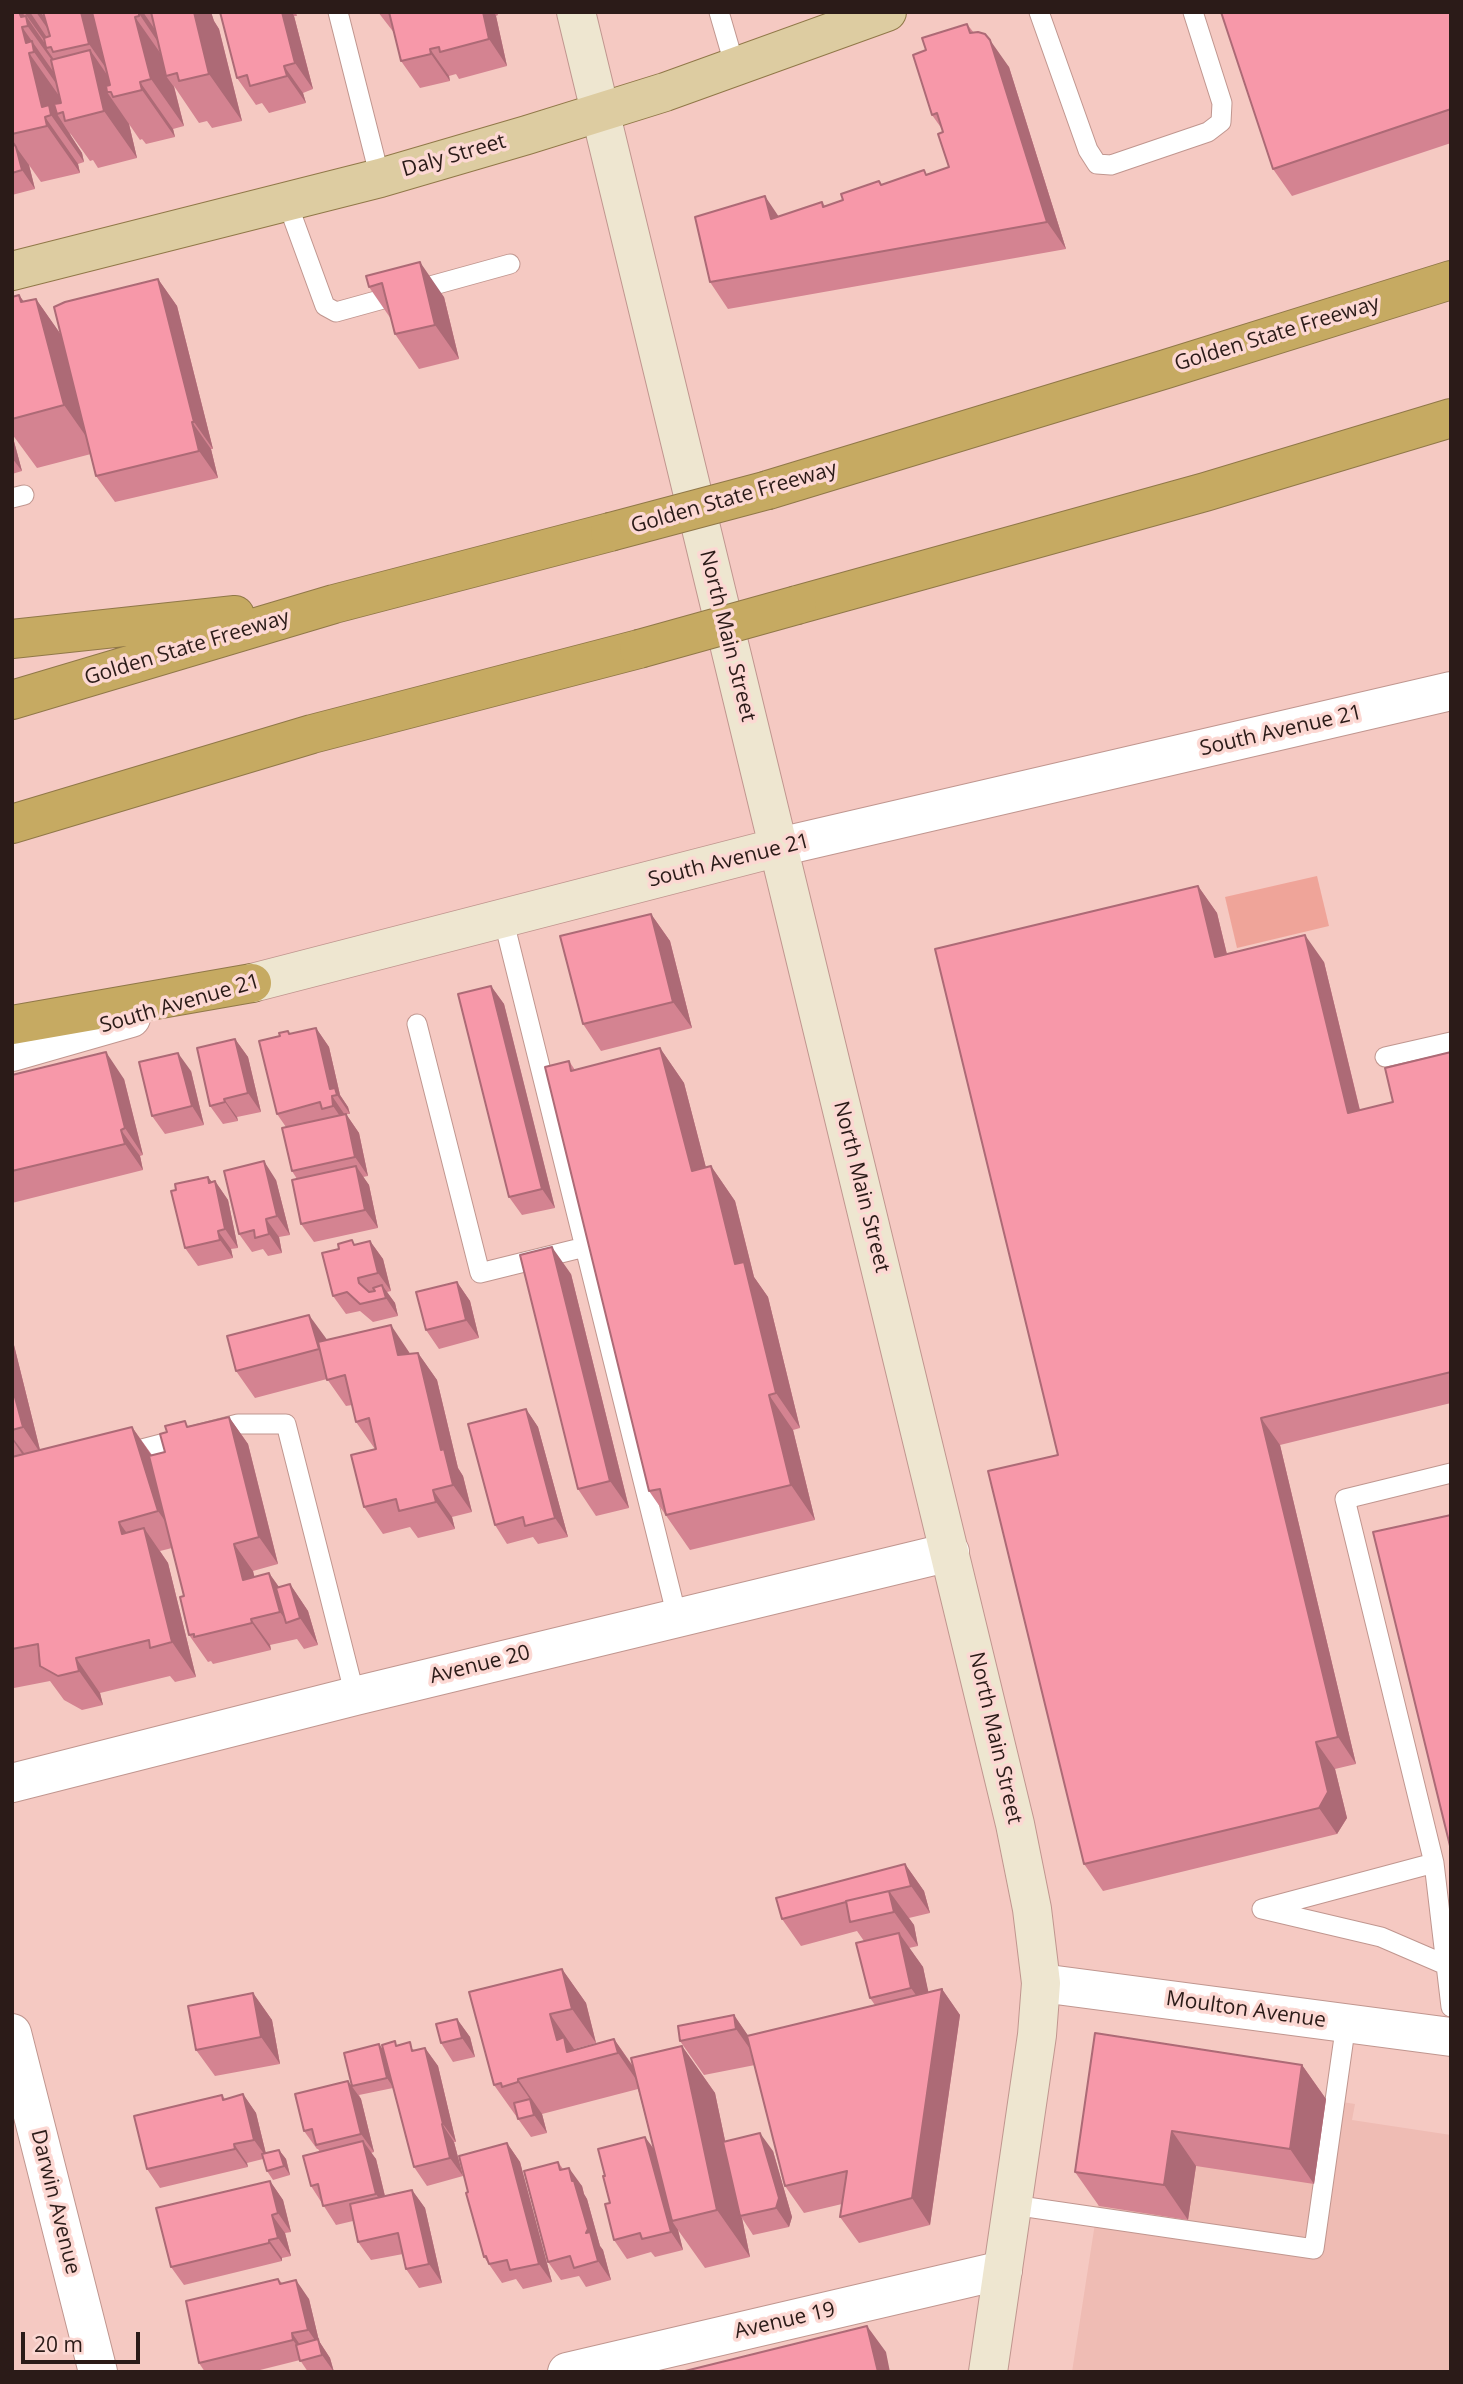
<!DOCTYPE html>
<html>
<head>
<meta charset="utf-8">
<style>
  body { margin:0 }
  #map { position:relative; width:1463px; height:2384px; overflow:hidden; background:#f5c9c2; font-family:"Open Sans",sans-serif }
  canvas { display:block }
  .frame { position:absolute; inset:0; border:14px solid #2b1b18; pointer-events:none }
  .scale { position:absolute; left:21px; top:2332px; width:119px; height:32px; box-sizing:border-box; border:4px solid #2b1b18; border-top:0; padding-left:9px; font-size:21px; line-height:24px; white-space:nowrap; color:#2b1b18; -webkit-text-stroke:5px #fcd8d3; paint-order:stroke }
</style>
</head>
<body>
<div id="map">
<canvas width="1463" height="2384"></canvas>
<div class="frame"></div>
<div class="scale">20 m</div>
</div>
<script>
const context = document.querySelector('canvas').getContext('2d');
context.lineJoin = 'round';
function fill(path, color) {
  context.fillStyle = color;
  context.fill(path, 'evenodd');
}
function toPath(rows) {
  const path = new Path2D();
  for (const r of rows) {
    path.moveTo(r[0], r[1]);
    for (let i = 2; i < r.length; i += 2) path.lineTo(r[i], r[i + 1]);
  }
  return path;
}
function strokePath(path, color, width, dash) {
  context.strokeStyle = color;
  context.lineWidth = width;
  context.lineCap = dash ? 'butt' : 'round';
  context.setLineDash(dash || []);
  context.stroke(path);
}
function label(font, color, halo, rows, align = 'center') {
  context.font = font + ' "Open Sans",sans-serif';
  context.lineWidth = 7;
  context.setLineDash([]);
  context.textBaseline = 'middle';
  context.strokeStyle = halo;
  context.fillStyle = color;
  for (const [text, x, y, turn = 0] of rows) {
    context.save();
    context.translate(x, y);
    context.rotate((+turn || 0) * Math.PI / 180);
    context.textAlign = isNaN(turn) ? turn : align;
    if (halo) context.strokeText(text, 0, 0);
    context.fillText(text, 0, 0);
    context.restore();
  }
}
const built = toPath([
  [1119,2068,1355,2104,1352,2120,1451,2135,1451,2372,1072,2372]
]);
const green = toPath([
  [1317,876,1329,926,1237,948,1225,897]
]);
const service = toPath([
  [338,12,380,178],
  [719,12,735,67],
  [1039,12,1088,150,1097,164,1111,165,1208,132,1221,122,1222,103,1193,12],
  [287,202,325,306,336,312,510,264],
  [12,498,24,495],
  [503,918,677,1617],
  [417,1024,480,1273,585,1247],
  [1385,1057,1451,1042],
  [123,1454,238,1424,286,1424,355,1696],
  [1451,1473,1345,1499,1434,1863,1451,2007],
  [1434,1863,1262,1909,1381,1937,1446,1965],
  [1013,2205,1314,2249,1346,2023]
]);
const minor = toPath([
  [779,847,1451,691],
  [12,1052,131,1018],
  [12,1783,355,1696,950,1552],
  [1041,1983,1451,2037],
  [12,2033,98,2372],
  [567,2372,1003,2270]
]);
const secondary = toPath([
  [576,12,1015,1824,1032,1909,1041,1983,1037,2035,988,2372],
  [252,983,779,847]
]);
const primary = toPath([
  [12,271,380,178,527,135,665,92,887,12]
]);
const motorway = toPath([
  [768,490,1166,369,1451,280],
  [797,605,1205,492,1451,418],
  [12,639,235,615],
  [12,700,334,604,610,532],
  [12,824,312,734,639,649],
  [12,1025,252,983]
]);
const motorwayBridge = toPath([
  [610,532,768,490],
  [639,649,797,605]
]);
const wall = toPath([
  [12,12,41,12,45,19,43,12,211,12,214,21,219,29,242,121,212,128,207,121,199,123,174,86,184,126,173,129,175,137,146,144,142,139,140,140,129,124,137,158,98,168,93,160,90,161,70,133,71,136,82,153,84,162,78,164,80,173,41,182,29,165,35,189,12,195],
  [220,12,296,12,297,16,294,16,313,89,303,93,306,103,269,113,262,103,256,105,237,78],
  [378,12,497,12,498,15,496,16,507,66,459,79,456,74,449,76,450,81,420,88,401,61,395,34],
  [1451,12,1451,143,1292,196,1273,169],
  [967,24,974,33,1009,67,1066,249,728,309,710,282,779,217,822,202,825,206,882,185,927,174,949,167,943,132,942,129,932,115,926,50],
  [366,276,444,297,459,359,419,369,395,334,391,319,369,287],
  [158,279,177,306,213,449,211,449,218,478,115,502,96,476,91,454,37,468,12,434,12,297,19,295,24,302,36,299,61,335],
  [12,434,22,471,12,474],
  [1198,886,1217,913,1227,954,1324,962,1360,1110,1393,1102,1451,1052,1451,1403,1280,1445,1356,1764,1335,1769,1347,1818,1337,1834,1103,1891,1084,1864,1058,1455],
  [651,914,670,941,692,1028,601,1051,583,1024],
  [491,986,504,1004,555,1208,522,1215,509,1197],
  [316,1028,329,1047,340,1095,348,1107,350,1114,346,1114,359,1133,368,1176,363,1177,369,1185,378,1228,314,1242,301,1224,297,1179,292,1171,286,1127,277,1114,280,1036,288,1031,290,1034],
  [235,1039,248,1057,261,1112,237,1117,238,1121,223,1124,210,1106],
  [660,1048,684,1083,706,1168,711,1166,735,1201,754,1277,768,1297,800,1428,793,1430,815,1520,690,1550,649,1491,569,1061,575,1070],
  [191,1071,204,1125,165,1134,152,1116],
  [12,1075,124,1079,143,1155,140,1156,143,1170,12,1203],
  [208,1177,212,1182,215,1181,228,1200,238,1248,231,1249,233,1258,198,1266,185,1248,176,1190],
  [276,1180,290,1235,279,1237,282,1253,268,1256,263,1249,252,1252,239,1234],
  [370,1241,383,1259,391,1291,387,1292,395,1303,398,1316,373,1322,360,1311,346,1314,333,1296,356,1244],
  [571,1274,629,1508,596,1516,578,1489],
  [457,1282,470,1301,479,1338,439,1349,426,1330],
  [12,1337,40,1450,132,1427,152,1455,165,1452,189,1427,229,1417,248,1444,278,1564,253,1571,254,1577,269,1573,279,1587,290,1584,308,1611,318,1645,304,1649,297,1639,270,1645,271,1650,213,1664,211,1661,208,1662,189,1635,184,1596,172,1548,160,1551,168,1563,196,1677,175,1682,170,1676,100,1693,103,1705,82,1710,64,1700,50,1681,14,1688,12,1685],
  [327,1340,409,1352,410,1354,418,1353,437,1380,458,1468,463,1476,472,1512,452,1517,455,1529,418,1538,410,1527,383,1534,364,1507,376,1448,375,1449,356,1422,352,1405,346,1406,327,1379,255,1398,236,1371],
  [526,1409,538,1427,568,1537,538,1544,533,1537,507,1544,495,1525],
  [905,1864,924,1891,930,1913,909,1918,914,1925,918,1946,909,1948,923,1967,928,1992,942,1989,960,2015,930,2225,859,2243,840,2217,842,2204,804,2213,785,2186,755,2065,704,2075,680,2041,734,2015,748,2036,875,2005,870,1998,864,1941,857,1931,801,1946,782,1919],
  [562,1969,586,2003,596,2043,574,2049,575,2050,614,2039,633,2066,682,2046,715,2093,725,2141,773,2151,792,2217,789,2227,753,2235,742,2218,750,2257,705,2268,678,2230,683,2250,655,2257,651,2252,627,2259,614,2240,610,2203,605,2176,645,2137,654,2149,638,2089,542,2114,547,2133,531,2137,494,2085],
  [253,1993,272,2020,280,2064,215,2076,196,2050],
  [457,2019,470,2037,475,2057,453,2062,441,2043],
  [379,2044,383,2050,397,2045,415,2050,425,2048,438,2066,456,2142,454,2142,463,2176,427,2186,414,2167,393,2088,359,2095,361,2099,374,2152,371,2153,376,2159,385,2196,412,2190,425,2208,442,2283,419,2288,406,2269,403,2254,371,2260,358,2242,353,2221,336,2225,311,2186,320,2152,318,2149,317,2149,304,2131,348,2081,352,2086],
  [1302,2065,1326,2099,1314,2184,1196,2166,1188,2220,1099,2206,1075,2172],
  [243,2094,256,2113,266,2154,279,2150,286,2159,290,2175,273,2180,267,2171,263,2159,247,2163,248,2167,160,2188,147,2169,222,2095,225,2099],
  [507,2143,520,2162,552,2282,523,2289,516,2279,502,2283,484,2257,468,2192],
  [558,2162,563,2169,582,2186,584,2194,587,2199,600,2246,603,2250,611,2280,586,2287,579,2276,561,2280,548,2262],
  [270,2181,283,2200,291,2232,285,2233,291,2256,282,2258,282,2261,184,2285,171,2267],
  [278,2279,282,2283,309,2299,319,2341,330,2358,334,2372,308,2372,300,2360,252,2372,205,2372,199,2363]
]);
const shadedWall = toPath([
  [19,12,22,12,26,18,26,16,48,48,46,48,60,68,61,73,21,17],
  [24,12,30,12,46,36,49,47],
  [36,12,41,12,49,25,52,35],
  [81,12,102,12,122,91,89,44],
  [138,12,143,12,169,50,172,63],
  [194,12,211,12,214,21,219,29,242,121,209,74],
  [282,12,292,12,294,16,313,89,295,63],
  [483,12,494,12,496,16,507,66,489,39],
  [135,17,168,64,166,76,174,87,184,126,151,79],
  [22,27,55,74,67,99,34,52,26,43],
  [990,40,1009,67,1066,249,1047,222],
  [430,49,449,76,450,81,431,54],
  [90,50,121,95,111,92,107,92,129,124,137,158,104,111],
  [29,53,62,100,63,112,57,114,82,153,84,162,51,115,42,107],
  [284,66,303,93,306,103,287,76],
  [140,82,173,129,175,137,142,90],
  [45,117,78,164,80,173,47,126],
  [16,147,29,165,35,189,22,170],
  [765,196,783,223,771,219],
  [420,262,444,297,459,359,435,325],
  [158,279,177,306,213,449,194,422],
  [19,295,44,330,36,299,69,346,97,452,64,405,21,302],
  [192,422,211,449,218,478,199,451],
  [12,434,22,471,12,458],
  [1198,886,1217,913,1234,984,1215,957],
  [651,914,670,941,692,1028,673,1002],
  [1305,935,1324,962,1367,1140,1348,1113],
  [491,986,504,1004,555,1208,542,1189],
  [316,1028,329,1047,340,1095,348,1107,350,1114,337,1095,330,1089],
  [235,1039,248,1057,261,1112,248,1093],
  [660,1048,684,1083,716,1206,692,1171],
  [106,1052,124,1079,143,1155,125,1128],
  [178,1053,191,1071,204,1125,192,1106],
  [332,1096,345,1115,346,1125,333,1106],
  [224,1099,237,1117,238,1121,225,1102],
  [346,1114,359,1133,368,1176,355,1157],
  [121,1130,140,1156,143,1170,125,1144],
  [264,1161,276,1180,290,1235,277,1216],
  [356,1166,369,1185,378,1228,365,1210],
  [711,1166,735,1201,754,1277,768,1297,800,1428,776,1393,735,1264],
  [208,1177,217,1189,215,1181,228,1200,238,1248,225,1229],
  [266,1219,279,1237,282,1253,269,1234],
  [218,1231,231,1249,233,1258,220,1240],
  [370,1241,383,1259,391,1291,378,1273],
  [552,1247,571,1274,629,1508,610,1481],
  [457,1282,470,1301,479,1338,466,1320],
  [382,1285,395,1303,398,1316,386,1298],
  [309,1315,328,1341,337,1376,319,1349],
  [391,1325,409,1352,416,1382,398,1355],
  [12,1337,41,1454,23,1427,12,1386],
  [418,1353,437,1380,458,1468,463,1476,472,1512,453,1485,441,1450],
  [769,1395,793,1430,815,1520,791,1485],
  [526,1409,538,1427,568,1537,555,1518],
  [229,1417,248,1444,278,1564,259,1537],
  [1261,1418,1280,1445,1356,1764,1338,1737],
  [132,1427,156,1462,182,1545,158,1511],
  [12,1437,27,1457,27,1461,12,1439],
  [433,1490,452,1517,455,1529,436,1502],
  [119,1522,143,1556,122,1534],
  [144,1528,168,1563,196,1677,172,1642],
  [234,1544,253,1571,262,1607,243,1580],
  [269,1573,288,1600,287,1622,280,1612],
  [290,1584,308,1611,318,1645,300,1618],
  [251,1619,270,1645,271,1650,252,1623],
  [76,1658,100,1693,103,1705,79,1671],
  [1316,1742,1335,1769,1347,1818,1337,1834,1319,1808],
  [905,1864,924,1891,930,1913,911,1886],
  [889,1891,914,1925,918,1946,894,1912],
  [899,1933,923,1967,935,2022,911,1988],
  [562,1969,586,2003,596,2043,572,2009],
  [942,1989,960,2015,930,2225,912,2198],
  [253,1993,272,2020,280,2064,261,2037],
  [550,2014,574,2049,576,2055,574,2065,557,2040],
  [734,2015,758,2050,760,2063,736,2029],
  [457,2019,470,2037,475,2057,462,2038],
  [614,2039,638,2074,642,2088,618,2053],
  [379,2044,386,2054,393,2087,387,2078],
  [682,2046,715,2093,741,2216,740,2216,742,2218,750,2257,717,2210],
  [425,2048,438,2066,456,2142,443,2124],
  [1302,2065,1326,2099,1314,2184,1290,2149],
  [518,2079,542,2114,547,2133,534,2115,530,2099,518,2082],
  [348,2081,361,2099,374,2152,361,2134],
  [243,2094,256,2113,267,2158,254,2140],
  [442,2124,454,2142,463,2176,450,2158],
  [1172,2131,1196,2166,1188,2220,1164,2185],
  [760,2133,773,2151,792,2217,789,2227,776,2208],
  [645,2137,658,2155,672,2221,678,2230,683,2250,671,2232],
  [363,2141,376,2159,389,2213,376,2194],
  [507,2143,520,2162,552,2282,539,2264],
  [234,2144,247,2163,248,2167,235,2149],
  [279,2150,286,2159,290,2175,284,2166],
  [569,2168,582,2186,584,2194,587,2199,600,2246,603,2250,611,2280,598,2261,586,2233],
  [270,2181,283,2200,291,2232,278,2213],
  [412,2190,425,2208,442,2283,429,2264],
  [272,2215,285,2233,291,2256,278,2238],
  [269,2240,282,2258,282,2261,269,2243],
  [296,2280,309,2299,319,2341,330,2358,334,2372,322,2355,319,2346,308,2330],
  [867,2326,886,2352,890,2372,878,2372],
  [292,2333,305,2352,306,2359,293,2340]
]);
const building = toPath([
  [12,12,19,12,21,17,26,16,28,26,22,27,26,43,32,41,34,52,29,53,42,107,49,105,51,115,45,117,47,126,12,134,12,12],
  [43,12,81,12,89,44,53,52,51,47,46,48,44,38,50,36,43,12],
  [92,12,139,12,139,16,135,17,151,79,140,82,142,90,113,97,111,92,107,92,106,86,110,85,92,12],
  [151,12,194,12,209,74,179,81,177,73,166,76,151,12],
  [220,12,282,12,295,63,284,66,287,76,250,86,247,75,237,78,220,12],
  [389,12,483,12,489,39,440,52,439,47,430,49,431,54,401,61,389,12],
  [1221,12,1451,12,1451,109,1273,169,1221,12],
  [967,24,970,33,978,32,985,34,990,40,1047,222,710,282,695,217,765,196,771,219,822,202,823,207,843,200,841,194,879,181,881,185,924,170,926,175,949,167,938,134,943,132,937,113,932,115,913,55,926,50,922,38,967,24],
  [90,50,104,111,65,121,63,112,57,114,54,104,61,103,51,60,90,50],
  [12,141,16,147,22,170,12,173,12,141],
  [420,262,435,325,395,334,382,283,369,287,366,276,420,262],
  [158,279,194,422,192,422,199,451,96,476,54,307,65,302,158,279],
  [19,295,21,302,36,299,64,405,12,419,12,297,19,295],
  [1198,886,1215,957,1305,935,1348,1113,1393,1102,1385,1068,1451,1052,1451,1372,1261,1418,1338,1737,1316,1742,1328,1792,1319,1808,1084,1864,988,1471,1058,1455,935,949,1198,886],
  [651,914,673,1002,583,1024,560,936,651,914],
  [491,986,542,1189,509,1197,458,994,491,986],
  [316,1028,330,1089,335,1088,337,1095,332,1096,333,1106,322,1109,320,1102,277,1114,259,1041,280,1036,279,1033,288,1031,289,1034,316,1028],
  [235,1039,248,1093,224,1099,225,1102,210,1106,197,1048,235,1039],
  [660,1048,692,1171,711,1166,735,1264,744,1262,776,1393,769,1395,791,1485,666,1515,660,1489,649,1491,545,1067,569,1061,571,1071,660,1048],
  [106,1052,125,1128,121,1130,125,1144,12,1171,12,1075,106,1052],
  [178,1053,192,1106,152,1116,139,1062,178,1053],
  [346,1114,355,1157,292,1171,282,1128,346,1114],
  [264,1161,277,1216,266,1219,269,1234,255,1238,254,1230,239,1234,224,1171,264,1161],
  [356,1166,365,1210,301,1224,292,1180,356,1166],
  [208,1177,209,1183,215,1181,225,1229,218,1231,220,1240,185,1248,171,1191,176,1190,175,1184,208,1177],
  [352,1240,354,1245,370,1241,378,1273,358,1278,359,1283,369,1292,375,1291,373,1288,382,1285,386,1298,360,1304,347,1292,333,1296,322,1253,339,1249,338,1244,352,1240],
  [552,1247,610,1481,578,1489,520,1255,552,1247],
  [457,1282,466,1320,426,1330,416,1292,457,1282],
  [309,1315,319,1349,236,1371,227,1336,309,1315],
  [391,1325,398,1355,418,1353,441,1450,444,1449,453,1485,433,1490,436,1502,399,1511,396,1499,364,1507,351,1455,376,1449,369,1418,356,1422,345,1375,327,1380,318,1342,391,1325],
  [12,1386,23,1427,12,1430,12,1386],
  [526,1409,555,1518,525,1526,523,1517,495,1525,468,1424,526,1409],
  [229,1417,259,1537,234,1544,243,1580,269,1573,280,1612,251,1619,252,1623,194,1637,194,1634,189,1635,180,1597,184,1596,149,1456,165,1452,160,1434,167,1432,165,1426,185,1421,187,1427,229,1417],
  [132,1427,158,1511,119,1522,122,1534,144,1528,172,1642,150,1648,149,1640,76,1658,79,1671,58,1676,40,1666,38,1644,12,1649,12,1457,132,1427],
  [1451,1515,1451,1850,1373,1532,1451,1515],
  [290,1584,300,1618,286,1623,276,1588,290,1584],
  [905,1864,911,1886,846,1901,846,1902,782,1919,776,1898,905,1864],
  [889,1891,894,1912,850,1922,846,1901,889,1891],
  [899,1933,911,1988,870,1998,856,1943,899,1933],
  [562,1969,572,2009,550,2014,557,2040,564,2037,567,2052,614,2039,618,2053,518,2079,518,2082,502,2087,501,2083,494,2085,469,1992,562,1969],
  [942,1989,912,2198,840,2217,847,2171,785,2186,747,2036,942,1989],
  [253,1993,261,2037,196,2050,188,2006,253,1993],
  [734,2015,736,2029,680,2041,678,2026,734,2015],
  [457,2019,462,2038,441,2043,436,2024,457,2019],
  [1095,2033,1302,2065,1290,2149,1172,2131,1164,2185,1075,2172,1095,2033],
  [395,2041,396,2046,410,2042,412,2051,425,2048,443,2124,442,2124,450,2158,414,2167,382,2045,395,2041],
  [379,2044,387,2078,352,2086,344,2053,379,2044],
  [682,2046,717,2210,672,2221,631,2058,682,2046],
  [348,2081,361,2134,316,2145,312,2129,304,2131,295,2094,348,2081],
  [243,2094,254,2140,234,2144,235,2149,147,2169,134,2116,222,2095,223,2100,243,2094],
  [530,2099,534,2115,518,2119,514,2103,530,2099],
  [760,2133,779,2198,776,2208,740,2216,723,2142,760,2133],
  [645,2137,671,2232,642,2239,640,2233,614,2240,605,2204,610,2203,603,2176,605,2176,598,2149,645,2137],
  [363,2141,376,2194,323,2206,318,2184,311,2186,303,2156,363,2141],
  [507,2143,539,2264,510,2270,507,2260,489,2264,486,2256,484,2257,466,2193,468,2192,459,2156,507,2143],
  [279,2150,284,2166,267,2171,262,2154,279,2150],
  [558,2162,560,2170,569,2168,572,2181,574,2181,588,2229,586,2233,590,2232,598,2261,574,2268,570,2256,548,2262,524,2171,558,2162],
  [270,2181,278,2213,272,2215,278,2238,269,2240,269,2243,171,2267,156,2208,270,2181],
  [412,2190,429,2264,406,2269,398,2233,358,2242,350,2204,412,2190],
  [278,2279,280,2284,296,2280,308,2330,292,2333,293,2340,199,2363,186,2301,278,2279],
  [867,2326,878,2372,681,2372,867,2326],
  [318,2339,322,2355,300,2361,296,2345,318,2339]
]);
const streetNames = [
  ["Daly Street",454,156,-16],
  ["Golden State Freeway",1277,334,-17],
  ["Golden State Freeway",734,498,-16],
  ["North Main Street",727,636,76],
  ["Golden State Freeway",187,648,-17],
  ["South Avenue 21",1281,731,-13],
  ["South Avenue 21",729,861,-14],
  ["South Avenue 21",180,1004,-16],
  ["North Main Street",861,1187,76],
  ["Avenue 20",480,1665,-14],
  ["North Main Street",995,1738,77],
  ["Moulton Avenue",1246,2010,8],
  ["Darwin Avenue",55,2202,76],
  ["Avenue 19",785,2321,-13]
];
fill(built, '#efbcb4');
fill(green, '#efa499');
strokePath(service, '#c0968f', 21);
strokePath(minor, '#c0968f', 40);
strokePath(secondary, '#c0968f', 40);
strokePath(primary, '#907848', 40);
strokePath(motorway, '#907848', 40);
strokePath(service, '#fff', 19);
strokePath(minor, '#fff', 38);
strokePath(secondary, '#eee6d0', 38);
strokePath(primary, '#ddcca1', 38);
strokePath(motorway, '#c6aa62', 38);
strokePath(motorwayBridge, '#907848', 40, []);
strokePath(motorwayBridge, '#c6aa62', 38);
fill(wall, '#d48391');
fill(shadedWall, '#ad6a76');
fill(building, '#f798a9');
strokePath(building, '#ad6a76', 2);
label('21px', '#2b1b18', '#fcd8d3', streetNames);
</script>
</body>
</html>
